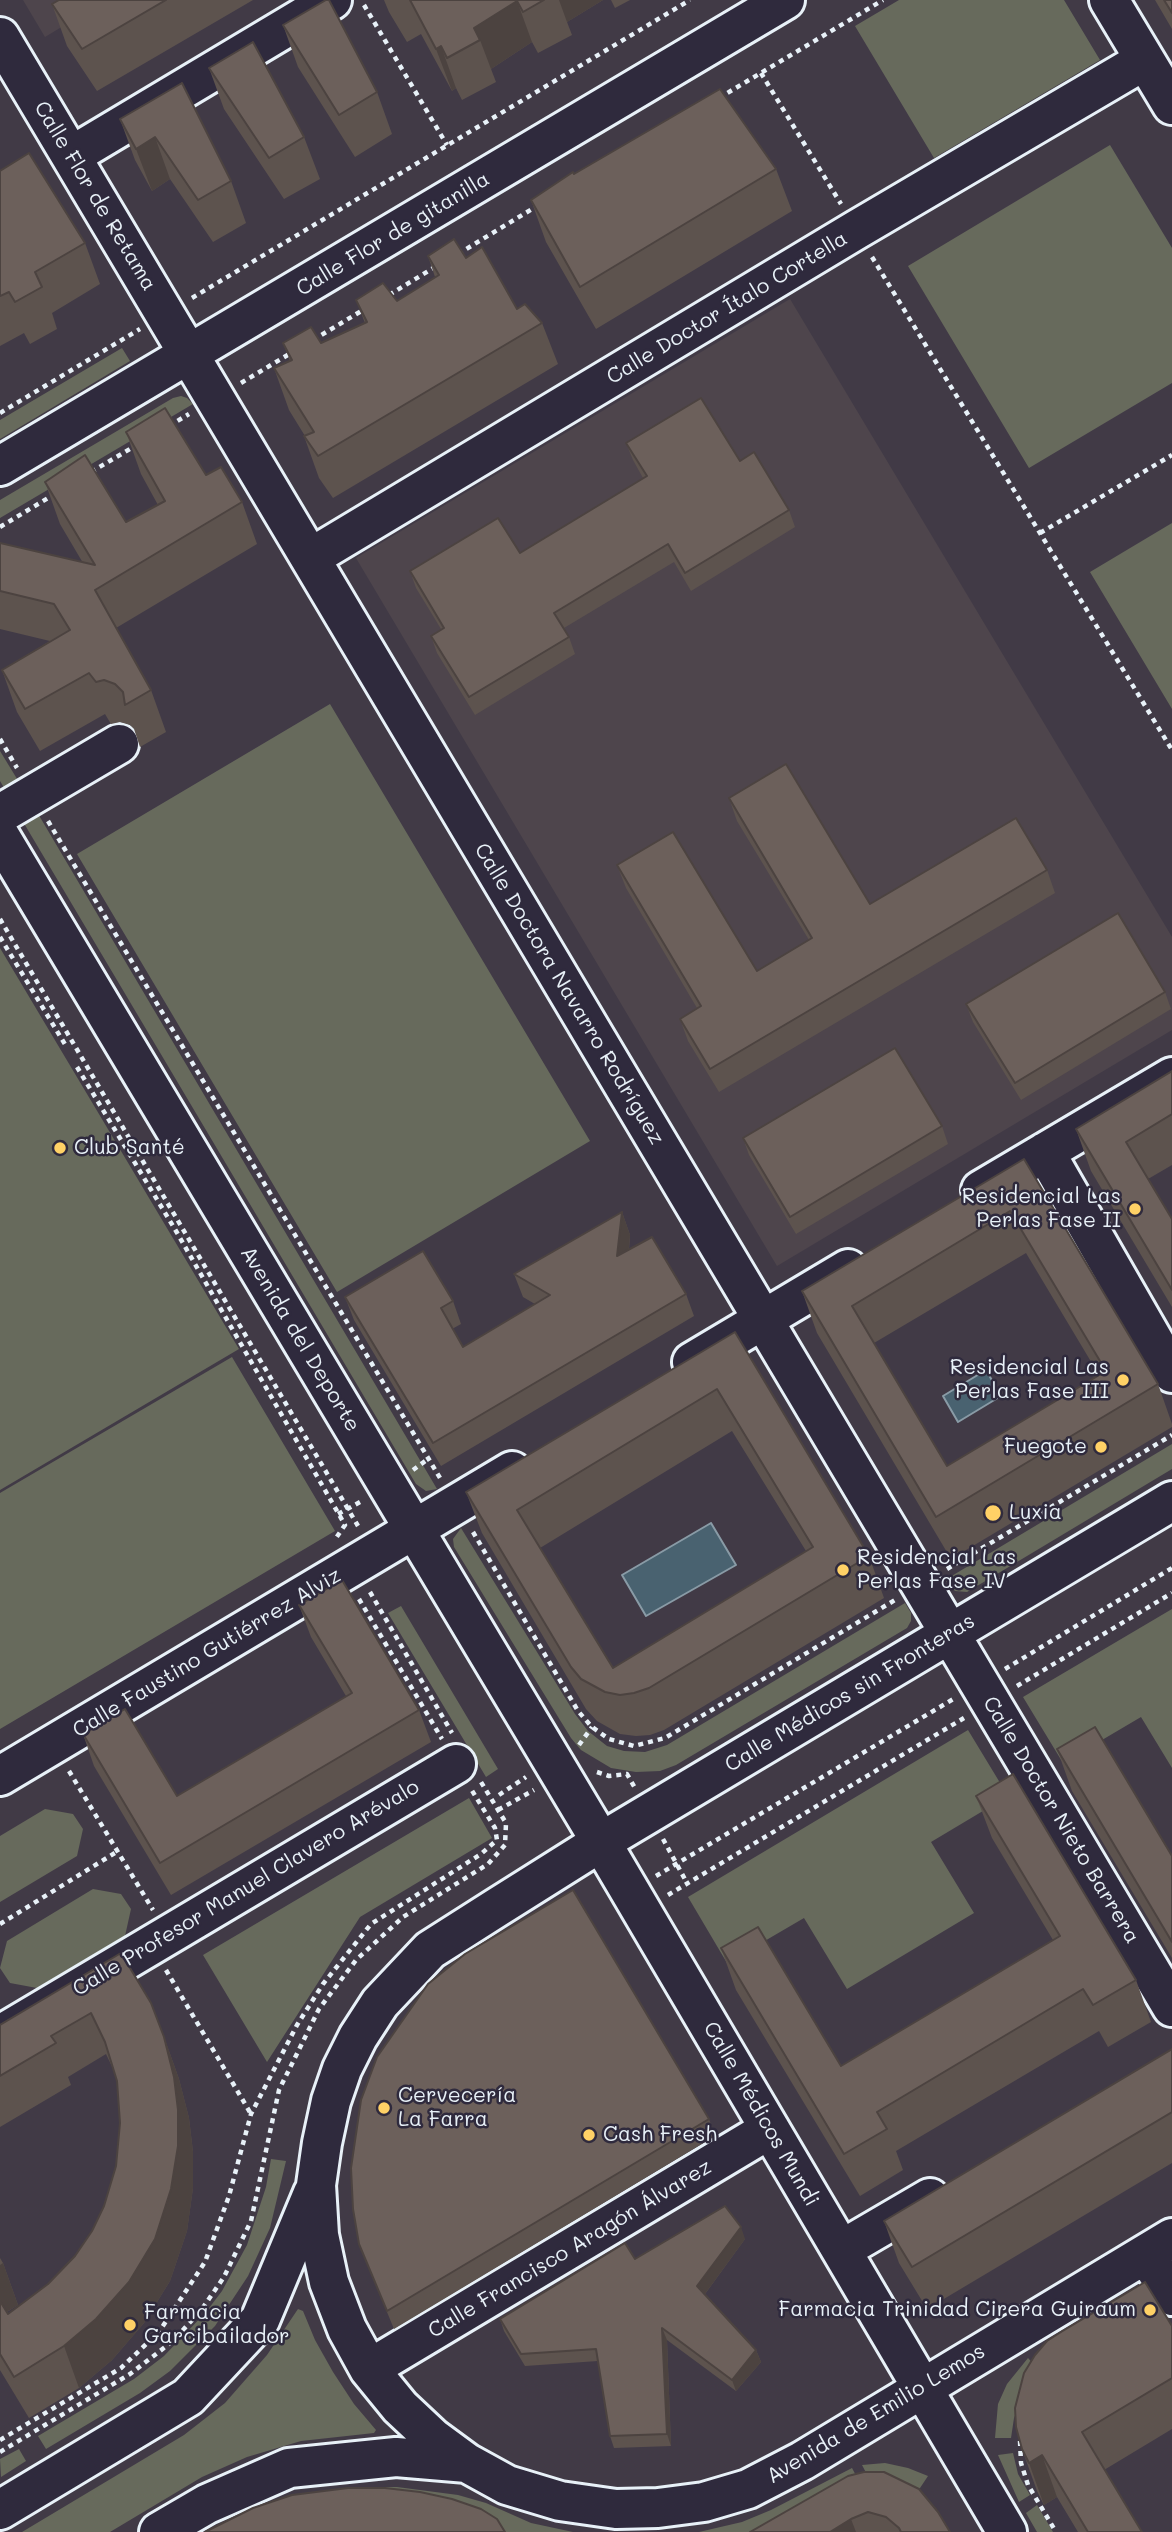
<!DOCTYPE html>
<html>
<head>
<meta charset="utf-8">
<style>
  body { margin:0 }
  canvas { display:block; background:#413a46 }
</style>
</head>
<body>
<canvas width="1172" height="2532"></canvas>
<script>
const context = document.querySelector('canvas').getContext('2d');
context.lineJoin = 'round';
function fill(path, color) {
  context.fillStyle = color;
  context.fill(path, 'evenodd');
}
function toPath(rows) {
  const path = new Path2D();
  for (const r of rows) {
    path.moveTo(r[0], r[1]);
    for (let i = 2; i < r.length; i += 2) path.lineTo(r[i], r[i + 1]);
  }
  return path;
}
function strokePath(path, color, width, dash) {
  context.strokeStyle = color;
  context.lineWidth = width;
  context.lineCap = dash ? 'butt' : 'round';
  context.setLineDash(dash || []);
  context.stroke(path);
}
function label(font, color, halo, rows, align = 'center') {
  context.font = font + ' Mali,sans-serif';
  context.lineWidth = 5;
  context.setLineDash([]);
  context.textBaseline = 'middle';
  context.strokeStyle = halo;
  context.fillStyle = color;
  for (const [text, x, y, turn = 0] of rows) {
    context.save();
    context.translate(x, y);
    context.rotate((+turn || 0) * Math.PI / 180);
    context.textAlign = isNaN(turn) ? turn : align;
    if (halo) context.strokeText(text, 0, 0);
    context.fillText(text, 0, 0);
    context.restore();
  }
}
const built = toPath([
  [23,0,106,0,45,37],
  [790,299,1172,937,1172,1030,777,1266,356,558]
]);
const green = toPath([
  [899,0,1064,0,1100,60,934,158,855,26],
  [1110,145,1172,248,1172,383,1029,468,908,266],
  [122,348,130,361,0,439,0,420],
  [181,396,187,398,193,404,0,518,0,500,173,398],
  [1172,523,1172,709,1090,572],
  [330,704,590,1141,337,1292,77,854],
  [0,751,22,787,6,791,0,781],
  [34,807,437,1489,426,1491,416,1484,22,820],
  [0,948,239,1349,0,1490],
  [232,1357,335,1531,0,1729,0,1493],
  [1172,1444,1172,1469,967,1592,955,1591,945,1580],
  [461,1528,575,1714,588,1731,607,1746,624,1751,645,1752,667,1745,905,1603,911,1613,911,1621,907,1628,676,1765,660,1771,636,1772,611,1768,581,1750,571,1738,454,1547,453,1539],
  [401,1606,498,1769,486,1777,388,1613],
  [1172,1609,1172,1768,1141,1717,1063,1763,1023,1697],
  [968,1730,1008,1796,931,1842,974,1913,847,1989,804,1918,727,1963,688,1897],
  [469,1798,492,1838,360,1917,267,2062,203,1955],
  [45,1809,73,1814,83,1829,77,1856,0,1902,0,1836],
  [93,1889,121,1894,131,1909,125,1936,37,1988,10,1983,0,1968,7,1941],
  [271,2159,286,2161,270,2228,248,2276,215,2326,170,2371,140,2393,46,2449,38,2436,134,2379,164,2356,206,2312,222,2291,247,2245,266,2187],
  [298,2309,303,2311,315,2340,333,2372,354,2404,376,2430,374,2433,301,2441,247,2457,202,2477,110,2532,22,2532,184,2435,225,2403,267,2355],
  [1028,2358,1043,2375,1020,2403,1014,2418,1011,2438,995,2438,998,2404,1007,2384],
  [19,2449,26,2461,1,2477,0,2459],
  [1013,2453,1018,2474,1030,2495,1019,2502,998,2455],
  [885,2463,908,2468,928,2476,918,2491,872,2484,862,2465],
  [852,2468,862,2487,791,2532,699,2532,742,2522,771,2510],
  [373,2487,397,2487,458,2495,486,2503,531,2523,573,2532,217,2532,341,2490],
  [1037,2505,1053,2532,1037,2532,1026,2513]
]);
const water = toPath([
  [986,1370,1001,1396,958,1422,943,1396,986,1370],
  [711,1523,736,1565,646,1616,622,1575,711,1523]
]);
const path = toPath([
  [364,5,447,145],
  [761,73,841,204],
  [719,98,883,0],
  [458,254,537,206],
  [872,257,1172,750],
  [389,295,435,267],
  [192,298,690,0],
  [313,340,363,310],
  [241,383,291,353],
  [0,413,140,329],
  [169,426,189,414],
  [91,472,135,446],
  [0,527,53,495],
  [1040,533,1172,455],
  [0,739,17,768],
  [48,821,440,1478],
  [0,919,358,1526],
  [0,937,66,1046],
  [77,1067,176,1231,345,1525,336,1538],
  [413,1470,428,1459],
  [338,1514,362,1501],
  [473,1532,578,1711,592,1727,609,1739,634,1746,665,1738,895,1600],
  [947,1569,1172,1435],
  [370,1592,452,1733],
  [359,1599,442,1739],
  [1005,1669,1172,1568],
  [1017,1686,1172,1593],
  [579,1745,592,1727],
  [69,1771,153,1910],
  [597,1772,609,1776,627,1774,635,1788],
  [499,1795,526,1777],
  [498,1810,534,1790],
  [663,1839,687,1883],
  [656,1876,955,1698],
  [668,1895,964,1718],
  [0,1924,118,1851],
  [166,1970,251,2114],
  [0,2440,121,2368,159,2332,205,2262,229,2196,251,2114,297,2025,323,1984,371,1924,481,1854,497,1840,495,1828,471,1789],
  [1020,2441,1021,2463,1028,2485,1056,2532],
  [0,2452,130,2374,173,2341,202,2309,224,2277,251,2221,279,2090,319,2009,356,1960,403,1917,488,1864,505,1845,506,1823,481,1782]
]);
const minor = toPath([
  [1109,0,1172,105],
  [0,37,1172,2007],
  [71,156,332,0],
  [0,466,785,0],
  [310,558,856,230,1145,60],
  [0,814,119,744],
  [0,836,601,1842,1007,2532],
  [1045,1152,1172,1373],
  [981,1190,1172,1077],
  [692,1362,848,1269],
  [0,1776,512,1471],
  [0,2035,456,1764],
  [841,2250,930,2198],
  [1146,2254,1172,2296],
  [369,2369,770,2129],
  [467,2463,433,2438,400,2407,369,2369,347,2329,329,2282,319,2235,316,2185,322,2143,331,2101,342,2069,358,2037,380,2003,430,1950,496,1908,601,1842,1172,1501],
  [0,2510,188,2397,260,2320,313,2193],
  [159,2532,207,2504,289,2468,396,2457,467,2463,507,2485,560,2501,616,2509,658,2508,704,2502,748,2489,802,2461,1172,2238]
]);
const wall = toPath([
  [59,0,253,0,97,91,67,46,52,4],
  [384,0,603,0,567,22,572,35,538,53,532,42,491,69,496,82,462,100,456,88,452,91,421,34,407,42,389,12],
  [611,0,630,0,615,8],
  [1155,0,1172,0,1172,29],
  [283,25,377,92,392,134,355,157,298,67],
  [209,68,304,137,320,179,284,199,224,109],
  [120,119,231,181,246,223,213,242,170,179,152,191,135,160],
  [776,169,792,211,596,329,546,242,531,200,574,174],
  [0,171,85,243,100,284,52,313,57,329,30,344,24,333,0,346],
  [428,256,466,258,517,309,542,323,558,364,333,498,319,478,304,436,305,436,289,410,274,368,290,361,283,343,321,343,365,323,356,300,397,301,435,277],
  [126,432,206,475,242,502,257,544,116,628,151,690,166,732,140,747,134,729,130,725,120,722,111,724,105,714,40,751,17,712,2,670,50,641,0,629,0,591,83,563,60,524,45,482,126,522,158,505,141,474],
  [626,443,740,461,789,510,795,527,691,591,674,562,564,628,569,637,575,654,475,715,437,653,431,636,441,629,416,588,410,571,520,553,643,478,633,460],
  [729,798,870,904,1047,870,1055,893,719,1092,688,1041,680,1019,697,1008,626,888,617,865,757,971,809,940,737,821],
  [1165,992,1171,1009,1021,1100,973,1022,966,1004],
  [1172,1071,1172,1165,1148,1179,1172,1219,1172,1307,1091,1171,1076,1129],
  [942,1126,948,1144,796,1234,749,1155,743,1138],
  [1024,1159,1158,1384,1172,1424,1172,1427,951,1559,817,1333,802,1291],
  [1026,1253,1099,1375,947,1466,874,1343],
  [622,1212,630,1235,629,1250,686,1294,694,1316,441,1466,354,1320,345,1297,453,1301,461,1324,452,1329,463,1347,535,1304,523,1297,514,1274],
  [735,1332,869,1556,884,1598,664,1730,650,1735,636,1736,620,1734,597,1721,586,1709,482,1533,466,1492],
  [732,1431,806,1551,613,1668,540,1548],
  [299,1605,419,1710,431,1742,171,1895,94,1766,83,1734,177,1796,346,1696,311,1637],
  [1057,1749,1172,1856,1172,1958,1072,1791],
  [976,1796,1136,1980,1151,2022,1108,2047,1099,2031,896,2151,903,2170,860,2196,736,1990,721,1948,841,2066,1053,1940,992,1838],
  [121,1953,164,2037,179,2079,189,2118,193,2152,193,2188,187,2231,170,2281,144,2323,112,2360,79,2388,29,2418,0,2370,0,2258,3,2263,18,2305,7,2312,8,2314,48,2284,75,2256,92,2231,104,2206,116,2166,120,2123,117,2081,115,2073,106,2054,68,2077,71,2085,0,2127,0,2025],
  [1172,2049,1172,2163,927,2309,899,2263,884,2221],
  [709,2119,715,2136,394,2329,359,2244],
  [745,2239,705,2294,756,2350,761,2362,736,2391,667,2340,671,2446,614,2448,610,2436,598,2361,525,2366,504,2331,500,2319,635,2259],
  [1172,2326,1172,2429,1104,2470,1142,2532,1078,2532,1057,2497,1044,2505,1037,2491,1022,2449],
  [848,2476,950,2532,750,2532]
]);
const shadedWall = toPath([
  [559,0,603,0,567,22],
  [517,1,532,42,491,69,480,40,474,28],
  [441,46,456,88,452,91,436,49],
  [155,137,170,179,152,191,136,149],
  [622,1212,630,1235,626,1279,617,1256],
  [164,2037,179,2079,189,2118,193,2152,193,2188,187,2231,170,2281,144,2323,112,2360,79,2388,64,2346],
  [741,2227,745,2239,702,2298,697,2286],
  [3,2263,18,2305,0,2316,0,2265],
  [662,2328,667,2340,671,2446,667,2434],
  [756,2350,761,2362,736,2391,732,2380],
  [1042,2455,1057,2497,1044,2505,1029,2463],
  [851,2519,856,2532,830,2532]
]);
const building = toPath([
  [59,0,166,0,82,49,52,4,59,0],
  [326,0,329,0,377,92,339,115,283,25,326,0],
  [410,0,544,0,523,12,517,1,474,28,480,40,447,58,441,46,436,49,410,0],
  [1164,0,1172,0,1172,13,1164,0],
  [253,42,304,137,269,158,209,68,253,42],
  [182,83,231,181,198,200,155,137,136,149,120,119,182,83],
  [720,89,776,169,580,287,531,200,573,172,574,174,720,89],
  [29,153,85,243,35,272,42,287,15,302,9,292,0,296,0,171,29,153],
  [454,239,466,258,482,247,517,309,525,304,542,323,318,456,304,436,314,432,274,368,292,360,283,343,311,327,321,343,367,322,356,300,383,283,397,301,439,275,428,256,454,239],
  [701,398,740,461,754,452,789,510,685,573,668,544,554,613,569,637,469,697,431,636,444,628,410,571,498,518,520,553,647,476,626,443,701,398],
  [165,408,206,475,221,467,242,502,95,590,151,690,125,705,123,692,115,684,104,680,96,682,89,673,25,709,2,670,70,630,54,604,0,591,0,543,95,565,45,482,85,455,126,522,165,501,126,432,165,408],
  [786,764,870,904,1016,818,1047,870,710,1069,680,1019,701,1006,617,865,673,832,757,971,812,938,729,798,786,764],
  [1118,913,1165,992,1015,1083,966,1004,1118,913],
  [895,1048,942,1126,790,1217,743,1138,895,1048],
  [1172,1071,1172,1114,1126,1142,1172,1219,1172,1290,1076,1129,1172,1071],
  [1024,1159,1158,1384,936,1517,802,1291,1024,1159],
  [1010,1211,1106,1371,947,1466,852,1306,1010,1211],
  [622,1212,617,1256,652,1237,686,1294,433,1443,345,1297,423,1251,453,1301,441,1308,463,1347,550,1295,514,1274,622,1212],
  [735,1332,869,1556,649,1688,634,1693,620,1695,605,1692,581,1679,571,1667,466,1492,735,1332],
  [717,1389,813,1547,613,1668,517,1510,717,1389],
  [342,1580,419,1710,160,1863,83,1734,125,1709,177,1796,352,1693,299,1605,342,1580],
  [1095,1727,1172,1856,1172,1942,1057,1749,1095,1727],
  [1013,1774,1136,1980,1093,2005,1083,1989,877,2112,887,2129,844,2154,721,1948,758,1927,841,2066,1060,1936,976,1796,1013,1774],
  [573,1890,709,2119,387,2311,359,2244,353,2209,351,2168,361,2100,377,2057,428,1984,465,1954,573,1890],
  [121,1953,151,2003,164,2037,174,2077,178,2110,178,2146,171,2189,155,2239,129,2282,96,2319,64,2346,14,2377,0,2354,0,2301,8,2314,48,2284,75,2256,92,2231,104,2206,116,2166,120,2123,117,2081,105,2042,91,2013,51,2036,56,2043,0,2076,0,2025,121,1953],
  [1172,2049,1172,2112,912,2267,884,2221,1172,2049],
  [725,2206,741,2227,697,2286,756,2350,732,2380,662,2328,667,2434,610,2436,596,2349,521,2354,500,2319,625,2243,635,2259,725,2206],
  [1145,2282,1172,2326,1172,2378,1082,2432,1142,2532,1088,2532,1042,2455,1029,2463,1022,2449,1016,2427,1015,2408,1024,2373,1035,2355,1047,2341,1061,2332,1145,2282],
  [864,2472,884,2472,919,2489,938,2512,950,2532,901,2532,899,2528,886,2517,868,2512,851,2519,830,2532,750,2532,848,2476,864,2472],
  [348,2488,385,2488,420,2492,452,2499,481,2509,497,2519,505,2532,205,2532,253,2508,292,2495,348,2488]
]);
const markers = [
  [60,1148,7,"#ffd166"],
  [1135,1209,7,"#ffd166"],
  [1123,1380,7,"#ffd166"],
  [1101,1447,7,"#ffd166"],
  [993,1513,9,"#ffd166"],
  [843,1570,7,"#ffd166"],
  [384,2108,7,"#ffd166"],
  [589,2135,7,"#ffd166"],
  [1150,2310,7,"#ffd166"],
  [130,2325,7,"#ffd166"]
];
const streetNames = [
  ["Calle Flor de Retama",95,196,59],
  ["Calle Flor de gitanilla",393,234,-31],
  ["Calle Doctor Ítalo Cortella",727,308,-31],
  ["Calle Doctora Navarro Rodríguez",569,994,59],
  ["Avenida del Deporte",300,1339,59],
  ["Calle Faustino Gutiérrez Alviz",207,1653,-31],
  ["Calle Médicos sin Fronteras",850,1693,-31],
  ["Calle Doctor Nieto Barrera",1061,1820,59],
  ["Calle Profesor Manuel Clavero Arévalo",246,1888,-31],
  ["Calle Médicos Mundi",761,2114,60],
  ["Calle Francisco Aragón Álvarez",570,2249,-31],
  ["Avenida de Emilio Lemos",876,2414,-31]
];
const poiNames = [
  ["Club Santé",74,1148],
  ["Residencial Las",1121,1197,"right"],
  ["Perlas Fase II",1121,1221,"right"],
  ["Residencial Las",1109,1368,"right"],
  ["Perlas Fase III",1109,1392,"right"],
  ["Fuegote",1087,1447,"right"],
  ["Luxia",1009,1513],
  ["Residencial Las",857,1558],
  ["Perlas Fase IV",857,1582],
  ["Cervecería",398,2096],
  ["La Farra",398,2120],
  ["Cash Fresh",603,2135],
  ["Farmacia Trinidad Cirera Guiraum",1136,2310,"right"],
  ["Farmacia",144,2313],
  ["Garcibailador",144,2337]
];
fill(built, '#4e454c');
fill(green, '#676a5c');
fill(water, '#496270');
strokePath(water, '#899ba6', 2);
strokePath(minor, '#e8f1f8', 44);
strokePath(path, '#e8f1f8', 4.5, [5, 5]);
strokePath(minor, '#2f2a3d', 38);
fill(wall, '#5d534e');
fill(shadedWall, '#4c4340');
fill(building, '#6c605b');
strokePath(building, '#4c4340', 2);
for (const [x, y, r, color] of markers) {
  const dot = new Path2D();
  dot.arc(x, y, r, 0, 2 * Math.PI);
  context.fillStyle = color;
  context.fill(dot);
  strokePath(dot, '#2f2a3d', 2.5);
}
label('21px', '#e8f1f8', '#2f2a3d', streetNames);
label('21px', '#e8f1f8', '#2f2a3d', poiNames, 'left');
</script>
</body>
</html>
